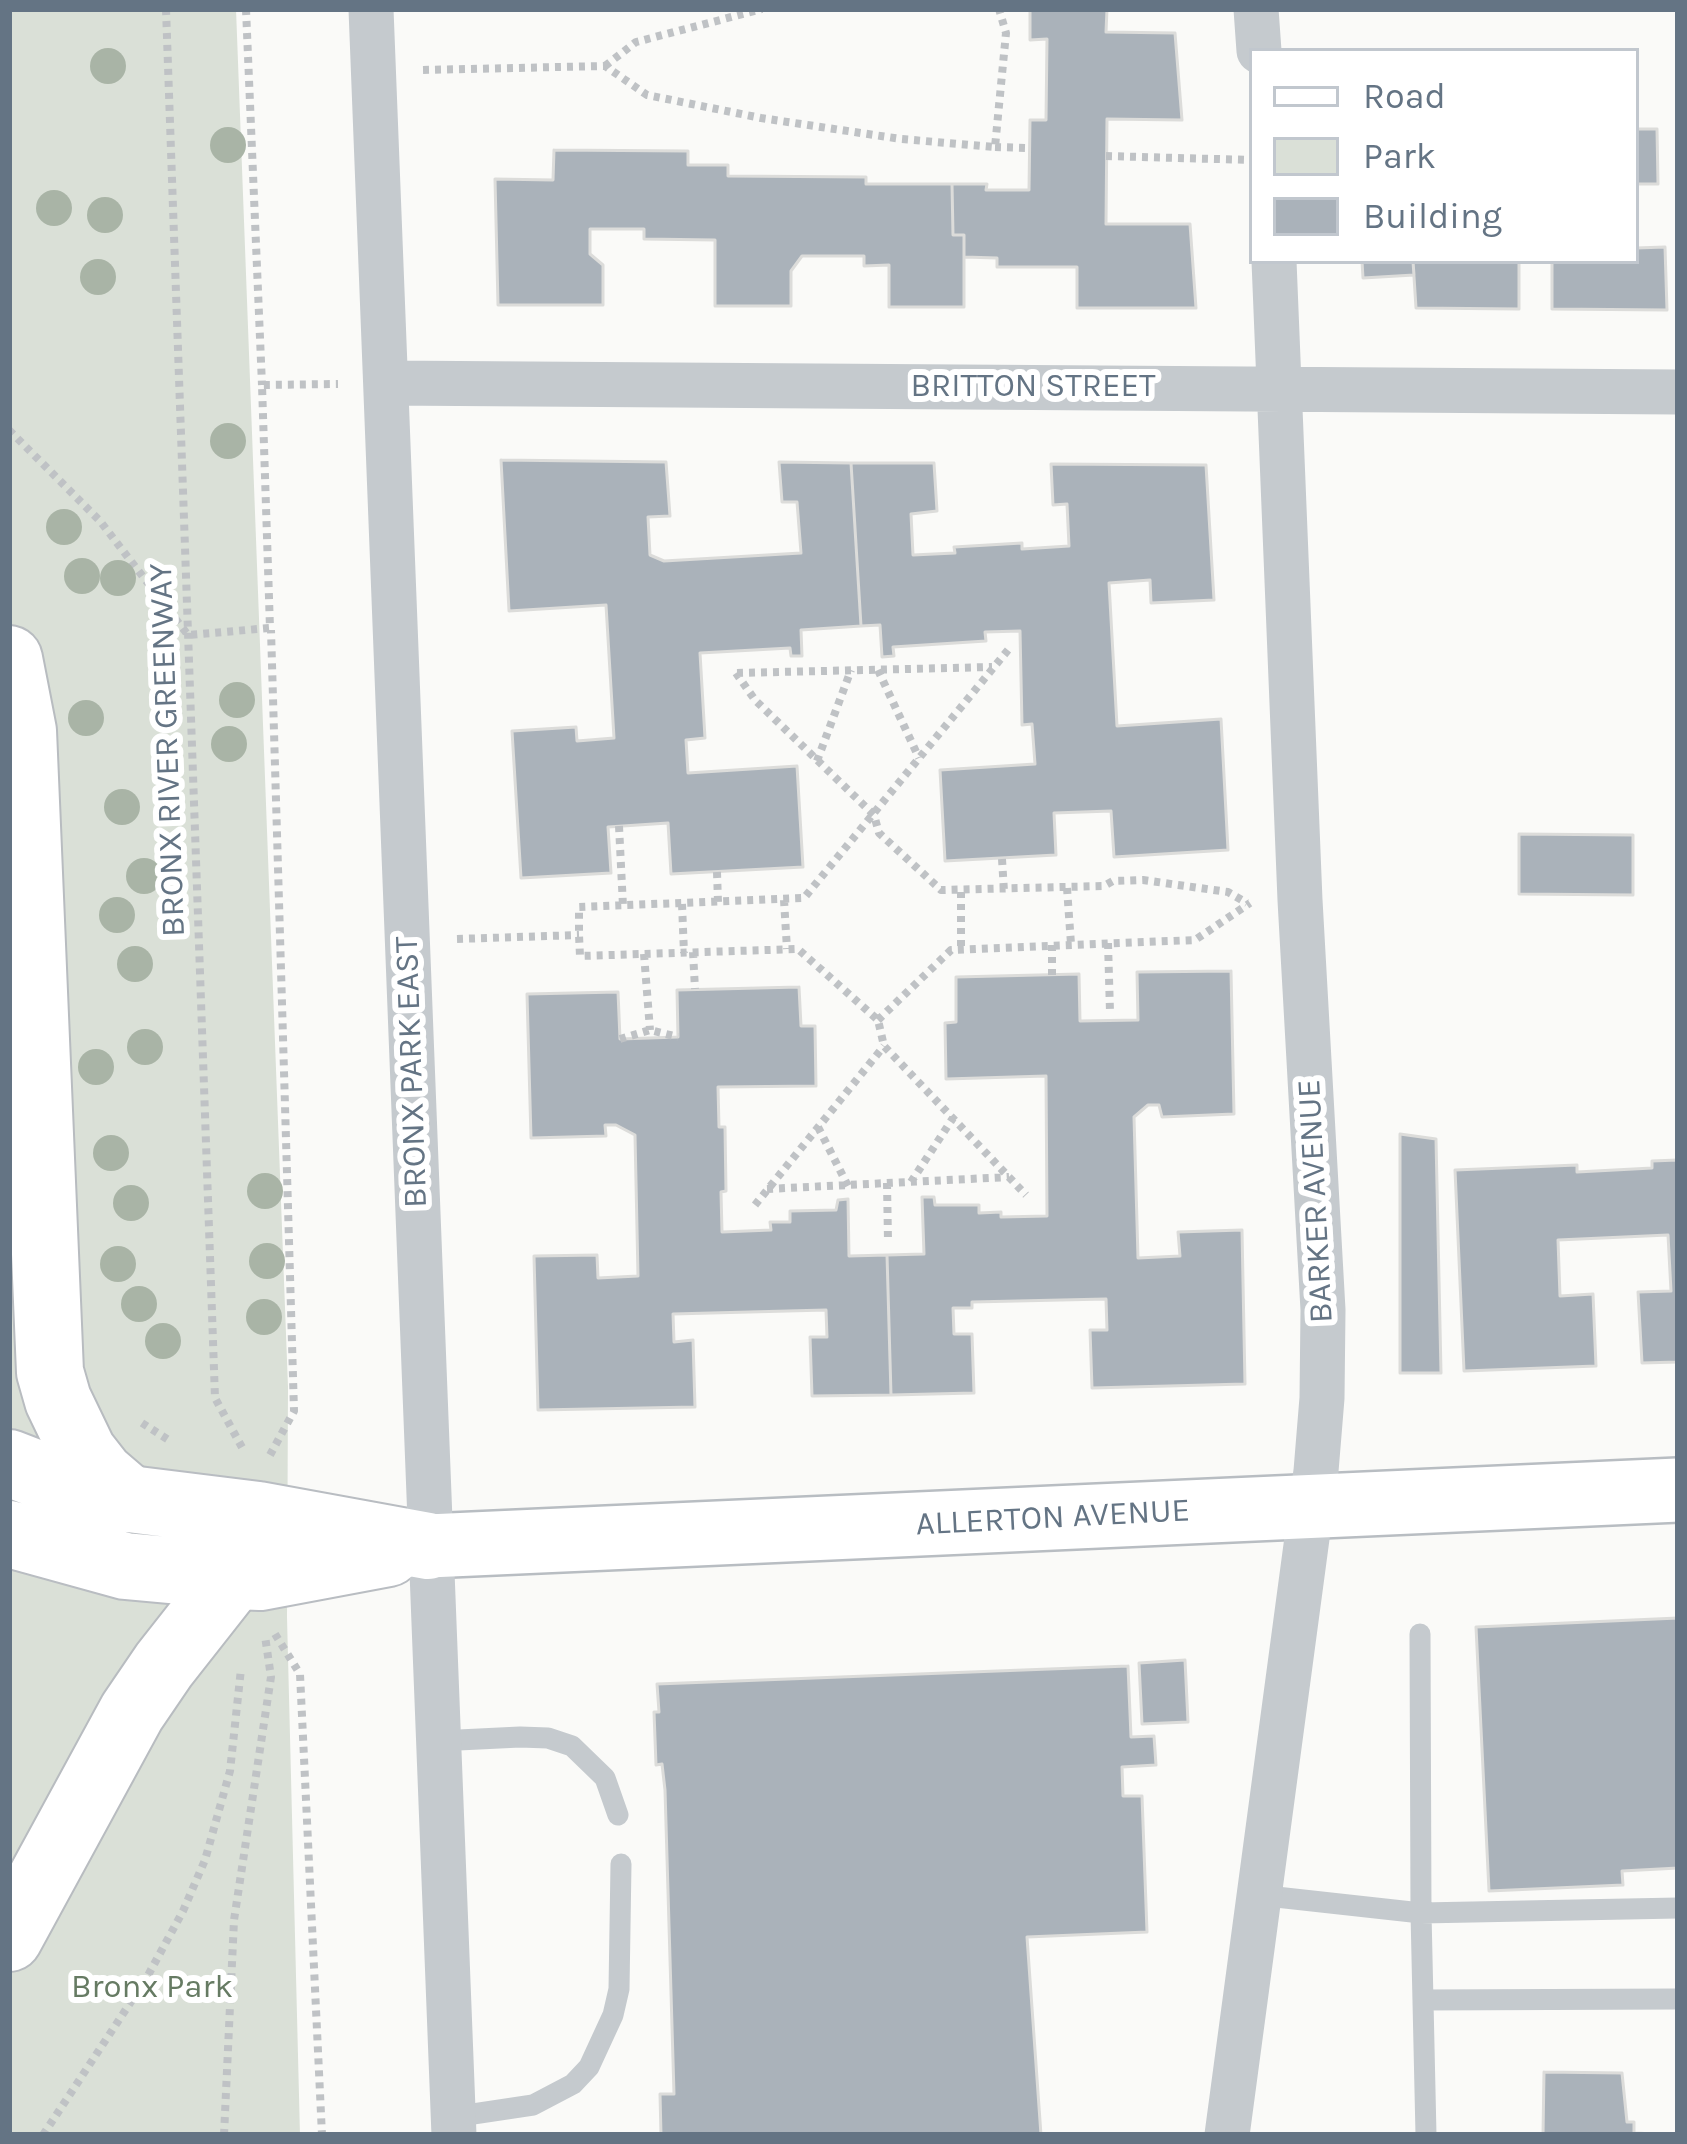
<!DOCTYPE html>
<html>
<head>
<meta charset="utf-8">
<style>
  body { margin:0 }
  #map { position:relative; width:1687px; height:2144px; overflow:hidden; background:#fafaf8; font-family:Karla,sans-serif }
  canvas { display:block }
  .frame { position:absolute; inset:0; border:12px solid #647484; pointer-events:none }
  .legend { position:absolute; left:1249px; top:48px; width:390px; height:216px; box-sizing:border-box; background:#fff; border:3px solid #c1c7ce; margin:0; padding:15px 21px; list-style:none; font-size:36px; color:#647484 }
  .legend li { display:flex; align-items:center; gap:24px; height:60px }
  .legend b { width:60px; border:3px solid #c1c7ce }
</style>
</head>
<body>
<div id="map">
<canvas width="1687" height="2144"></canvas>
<div class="frame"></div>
<ul class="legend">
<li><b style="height:15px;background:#fff"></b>Road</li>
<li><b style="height:33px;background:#dae0d7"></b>Park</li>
<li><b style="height:33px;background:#aab2ba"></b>Building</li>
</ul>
</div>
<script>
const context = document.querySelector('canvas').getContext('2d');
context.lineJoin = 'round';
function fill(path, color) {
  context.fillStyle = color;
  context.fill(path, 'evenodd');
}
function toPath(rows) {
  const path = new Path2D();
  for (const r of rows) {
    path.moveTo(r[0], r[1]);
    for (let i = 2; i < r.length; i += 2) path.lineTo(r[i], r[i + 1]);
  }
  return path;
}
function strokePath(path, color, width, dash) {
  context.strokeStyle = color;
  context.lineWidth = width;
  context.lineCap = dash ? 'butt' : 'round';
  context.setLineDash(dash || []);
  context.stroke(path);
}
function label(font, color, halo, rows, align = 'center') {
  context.font = font + ' Karla,sans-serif';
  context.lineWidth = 12;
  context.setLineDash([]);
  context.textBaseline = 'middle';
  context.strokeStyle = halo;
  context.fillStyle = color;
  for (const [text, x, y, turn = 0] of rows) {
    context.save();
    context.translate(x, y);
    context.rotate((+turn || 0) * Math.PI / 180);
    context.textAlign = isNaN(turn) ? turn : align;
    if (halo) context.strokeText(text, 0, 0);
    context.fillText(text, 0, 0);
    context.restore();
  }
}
const green = toPath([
  [9,9,236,9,288,1387,287,1617,300,2135,9,2135]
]);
const building = toPath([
  [1030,9,1107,9,1106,32,1175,33,1182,120,1107,119,1106,224,1190,224,1196,308,1077,308,1077,267,997,267,997,258,964,257,964,235,953,235,952,184,987,184,986,190,1029,190,1030,120,1046,120,1047,39,1030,40,1030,9],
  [1636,129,1657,129,1658,184,1636,184,1636,129],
  [554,150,688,151,688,165,728,165,728,176,866,177,866,184,952,184,953,235,964,235,964,307,889,307,889,265,864,266,864,256,802,256,791,271,791,306,715,306,715,240,644,239,644,229,590,229,590,254,603,265,603,305,498,305,495,179,553,180,554,150],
  [1665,247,1667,310,1552,309,1552,261,1636,261,1636,248,1665,247],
  [1362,261,1413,261,1414,275,1363,278,1362,261],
  [1413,261,1519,261,1519,309,1416,308,1413,261],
  [501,460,666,462,670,516,648,517,650,555,664,561,801,553,797,502,782,502,779,462,851,463,861,626,801,630,802,656,791,656,790,648,700,653,705,738,686,740,688,773,797,766,803,867,671,874,668,823,608,827,611,873,521,878,512,731,576,727,577,741,614,738,606,605,509,611,501,460],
  [851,463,934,463,937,511,911,514,913,555,955,553,954,547,1022,543,1022,549,1069,546,1067,504,1053,505,1051,464,1206,465,1214,600,1151,603,1150,580,1109,583,1117,726,1221,719,1228,850,1114,857,1111,811,1054,813,1056,855,945,861,940,770,1035,764,1032,724,1022,725,1020,631,985,632,986,641,893,647,894,656,882,657,880,625,861,626,851,463],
  [1519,834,1633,835,1633,895,1519,894,1519,834],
  [1231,971,1234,1114,1162,1117,1159,1105,1148,1105,1134,1117,1138,1258,1180,1256,1178,1232,1242,1230,1245,1384,1092,1388,1090,1330,1107,1330,1106,1299,972,1302,972,1308,953,1308,954,1334,972,1334,974,1393,891,1395,887,1255,924,1254,922,1197,934,1197,935,1205,979,1205,979,1213,1001,1212,1001,1217,1047,1216,1046,1076,946,1079,945,1023,956,1022,956,977,1079,974,1080,1021,1138,1020,1137,972,1231,971],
  [799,987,801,1026,815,1026,816,1086,718,1087,719,1127,725,1127,726,1191,721,1192,722,1232,771,1230,770,1222,790,1222,790,1211,836,1210,838,1200,848,1199,849,1256,887,1255,891,1395,812,1396,810,1337,827,1337,826,1310,673,1314,674,1342,693,1340,695,1407,538,1410,534,1256,597,1255,598,1278,638,1276,635,1135,616,1125,605,1125,606,1136,531,1138,527,994,618,992,620,1039,678,1037,677,990,799,987],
  [1400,1134,1436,1139,1441,1373,1400,1373,1400,1134],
  [1678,1160,1678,1362,1642,1363,1638,1292,1671,1291,1668,1235,1558,1240,1560,1296,1593,1294,1596,1366,1464,1371,1455,1170,1577,1165,1577,1172,1652,1168,1652,1161,1678,1160],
  [1678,1618,1678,1868,1622,1871,1623,1885,1489,1891,1476,1627,1678,1618],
  [1185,1660,1188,1722,1142,1724,1139,1663,1185,1660],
  [1128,1666,1131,1737,1154,1736,1156,1765,1122,1767,1123,1796,1142,1796,1147,1932,1027,1937,1041,2135,661,2135,660,2094,674,2094,665,1790,662,1764,656,1765,654,1712,659,1712,657,1684,1128,1666],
  [1544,2072,1622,2073,1627,2122,1634,2122,1634,2133,1678,2135,1543,2135,1544,2072]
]);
const path = toPath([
  [166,9,215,1398,244,1451],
  [246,9,262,385],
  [605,66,636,42,762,9],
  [423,70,605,66,647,95,761,118,901,139,995,147,1006,33,999,9],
  [995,147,1029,148],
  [1106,156,1252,160],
  [9,430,100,521,188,635,270,628,262,385,338,384],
  [1008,650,804,898,579,907,579,935,580,956,798,949,878,1020,884,1046,1026,1195],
  [878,670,919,758],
  [736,673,755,700,874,815,879,833,941,890,1104,886,1113,881,1143,880,1228,892,1247,903],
  [737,673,992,667],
  [817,761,851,670],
  [619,826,623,906],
  [1002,859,1004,891],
  [717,872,718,902],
  [1067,888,1071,944],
  [961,892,961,949],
  [784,900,787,949],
  [682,904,684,953],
  [457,939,579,935],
  [1108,943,1110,1012],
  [1052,945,1052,975],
  [693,952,695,989],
  [644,954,650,1030],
  [878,1020,951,950,1195,940,1250,903],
  [620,1039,650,1030,678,1037],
  [818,1127,848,1186],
  [911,1182,953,1118],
  [887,1183,888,1240],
  [767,1189,1009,1177],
  [755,1205,884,1046],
  [142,1423,170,1441],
  [270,1455,294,1411,271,630],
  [275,1634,300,1674,322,2135],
  [43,2135,146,1979,183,1911,205,1860,230,1771,241,1669],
  [224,2135,234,1920,271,1677,265,1636]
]);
const service = toPath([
  [1420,1634,1421,1913,1678,1908],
  [438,1741,520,1737,548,1738,572,1746,605,1778,618,1815],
  [1258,1895,1421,1913,1426,2135],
  [1423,2000,1678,1999],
  [453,2117,533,2105,573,2084,589,2067,613,2015,619,1989,621,1864]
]);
const minor = toPath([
  [371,9,454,2135],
  [1256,9,1259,51],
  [387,383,1678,392],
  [1227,2135,1316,1471,1322,1398,1323,1310,1300,900,1274,261]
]);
const secondary = toPath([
  [428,1546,1678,1490]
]);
const primary = toPath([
  [9,1463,40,1475,129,1499,258,1515,428,1546],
  [9,1534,125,1566,234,1576,260,1577,388,1553]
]);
const motorway = toPath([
  [9,659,23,731,50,1372,58,1400,83,1452,101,1475,129,1499],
  [9,1938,132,1712,164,1665,234,1576]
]);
const trees = [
  [108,66],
  [228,145],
  [54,208],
  [105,215],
  [98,277],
  [228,441],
  [64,527],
  [82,576],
  [118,578],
  [237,700],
  [86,718],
  [229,744],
  [122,807],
  [144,876],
  [117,915],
  [135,964],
  [145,1047],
  [96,1067],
  [111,1153],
  [265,1191],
  [131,1203],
  [267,1261],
  [118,1264],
  [139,1304],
  [264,1317],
  [163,1341]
];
const streetNames = [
  ["BRITTON STREET",1033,387],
  ["BRONX RIVER GREENWAY",168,750,-92],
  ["BRONX PARK EAST",412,1072,-92],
  ["BARKER AVENUE",1316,1201,-93],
  ["ALLERTON AVENUE",1053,1518,-3]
];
const parkNames = [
  ["Bronx Park",152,1988]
];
fill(green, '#dae0d7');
fill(building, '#aab2ba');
strokePath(building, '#dcdcda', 3);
strokePath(secondary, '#b8bdc2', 68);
strokePath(primary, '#b9bdc2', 70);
strokePath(motorway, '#b8bcc0', 70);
strokePath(path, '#bfc2c5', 8, [6, 6]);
strokePath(service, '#c5cace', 21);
strokePath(minor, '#c5cace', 45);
strokePath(secondary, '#fff', 63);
strokePath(primary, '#fff', 66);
strokePath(motorway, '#fff', 66);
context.fillStyle = '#a9b4a6';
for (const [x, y] of trees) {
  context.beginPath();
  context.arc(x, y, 18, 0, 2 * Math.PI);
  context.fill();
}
label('33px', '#647484', '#fff', streetNames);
label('33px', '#667b63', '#fff', parkNames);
</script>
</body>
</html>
